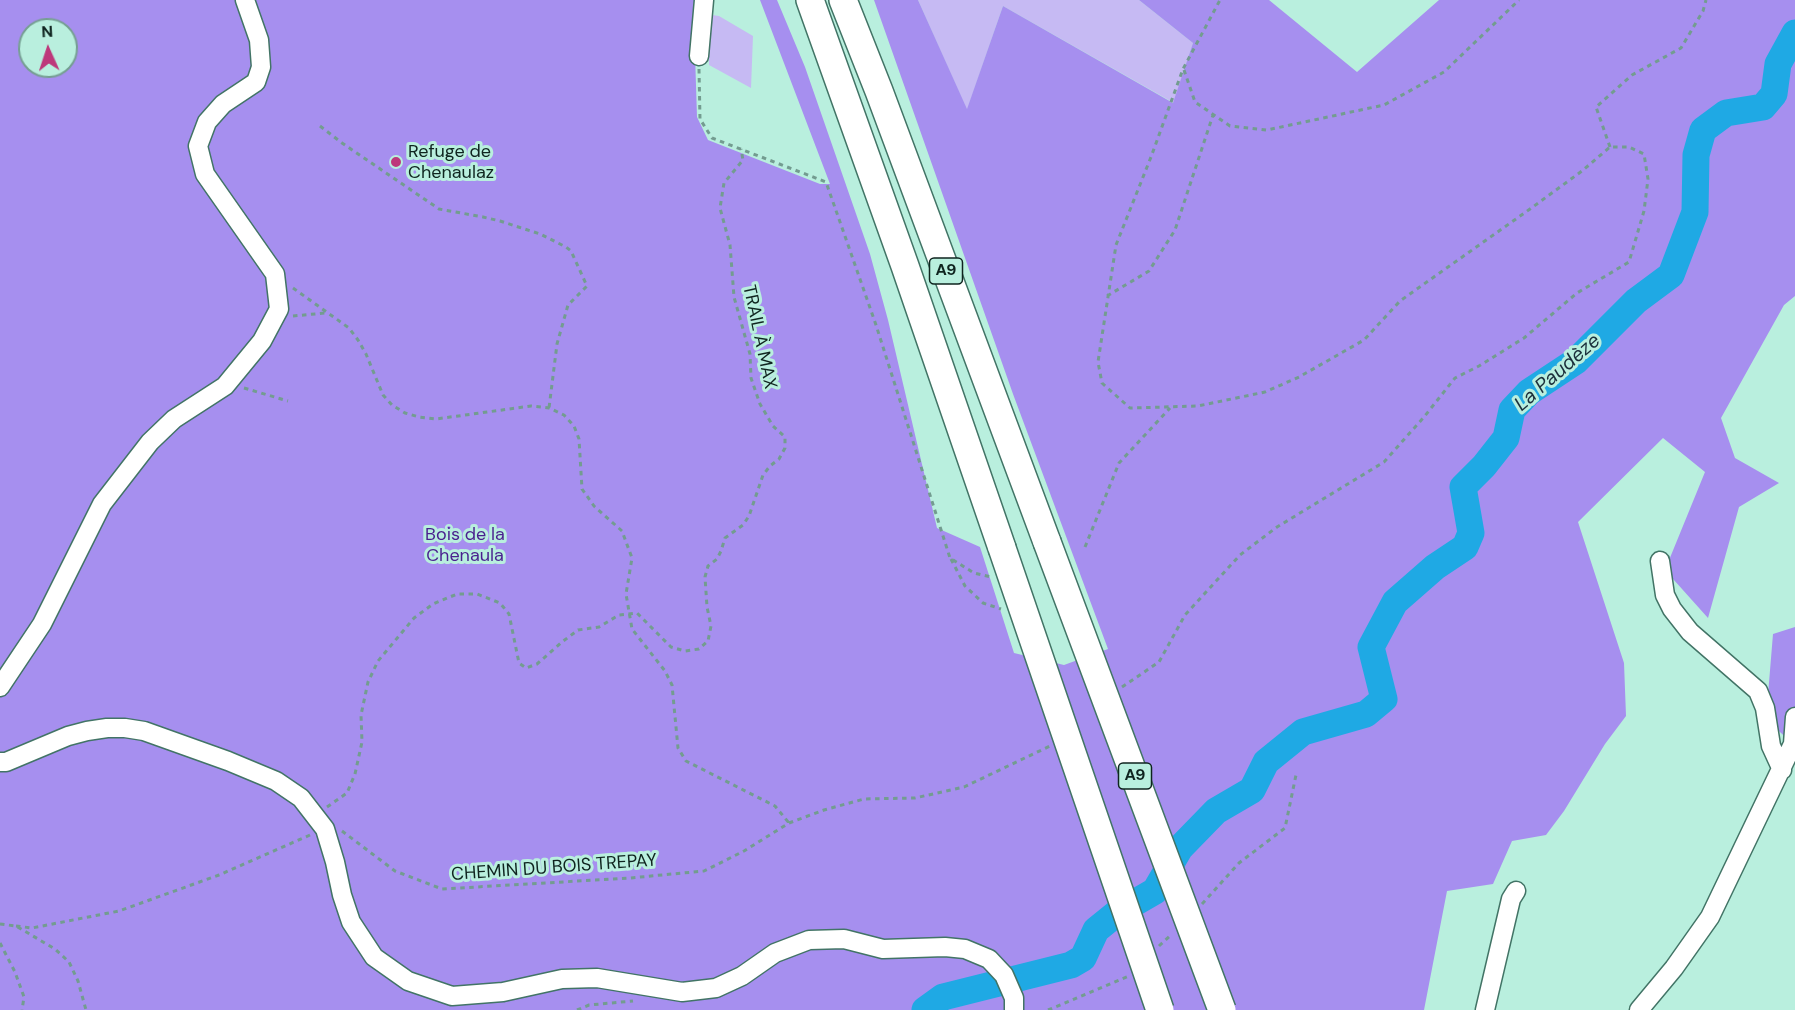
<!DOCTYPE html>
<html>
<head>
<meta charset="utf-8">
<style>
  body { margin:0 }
  #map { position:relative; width:1795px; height:1010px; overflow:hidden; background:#b9efde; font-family:"DM Sans",sans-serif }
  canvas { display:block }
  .north { position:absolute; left:18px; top:18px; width:60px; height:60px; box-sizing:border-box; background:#b9efde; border:2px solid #759e92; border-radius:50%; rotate:357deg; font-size:16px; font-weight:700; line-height:24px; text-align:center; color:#0f241f }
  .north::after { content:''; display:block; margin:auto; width:21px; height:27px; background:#bd387b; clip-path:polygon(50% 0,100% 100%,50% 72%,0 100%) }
</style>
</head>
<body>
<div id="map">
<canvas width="1795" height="1010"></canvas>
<div class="north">N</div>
</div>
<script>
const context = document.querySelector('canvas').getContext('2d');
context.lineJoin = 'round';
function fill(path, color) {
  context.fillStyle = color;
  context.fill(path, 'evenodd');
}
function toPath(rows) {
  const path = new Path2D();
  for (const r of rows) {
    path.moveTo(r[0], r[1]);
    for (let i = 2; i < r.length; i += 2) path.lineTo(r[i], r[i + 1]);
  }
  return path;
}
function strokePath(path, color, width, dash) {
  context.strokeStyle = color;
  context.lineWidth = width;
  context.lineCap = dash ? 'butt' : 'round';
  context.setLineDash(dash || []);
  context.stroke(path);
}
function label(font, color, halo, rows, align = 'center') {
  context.font = font + ' "DM Sans",sans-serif';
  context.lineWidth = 6;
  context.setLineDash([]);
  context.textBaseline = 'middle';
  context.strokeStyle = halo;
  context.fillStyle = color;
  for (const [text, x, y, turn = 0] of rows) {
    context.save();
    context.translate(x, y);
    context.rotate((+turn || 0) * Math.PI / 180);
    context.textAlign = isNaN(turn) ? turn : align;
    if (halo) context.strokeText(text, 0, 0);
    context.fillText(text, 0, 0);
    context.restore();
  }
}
const green = toPath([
  [918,0,1139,0,1193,43,1174,103,1003,6,967,110],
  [712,15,719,16,753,36,751,88,709,65,709,31,710,18]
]);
const forest = toPath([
  [0,0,700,0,695,54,697,117,708,140,820,184,830,184,760,0,777,0,805,67,870,254,888,320,937,528,980,547,1014,653,1064,665,1108,649,1013,394,874,0,918,0,967,109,1003,6,1173,103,1193,43,1139,0,1269,0,1357,72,1439,0,1795,0,1795,296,1784,305,1721,418,1735,458,1779,483,1739,507,1708,618,1665,570,1705,472,1663,438,1578,522,1624,663,1626,716,1605,744,1564,811,1546,835,1512,841,1493,884,1447,891,1424,1010,0,1010],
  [30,30,66,30,66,66,30,66],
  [1795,627,1795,746,1766,719,1773,634]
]);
const river = toPath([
  [925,1010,943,997,1071,965,1083,958,1096,930,1117,913,1155,891,1180,848,1216,811,1252,790,1266,762,1303,732,1366,714,1384,699,1371,647,1395,602,1435,567,1465,547,1471,533,1463,487,1484,466,1506,438,1512,410,1529,392,1576,361,1636,301,1671,275,1695,212,1696,155,1703,130,1726,113,1763,107,1774,94,1778,64,1795,33]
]);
const path = toPath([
  [699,69,700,119,712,138,826,182,876,325,950,558,974,573,991,577],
  [1184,70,1195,102,1230,126,1267,130,1384,105,1444,72,1519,0],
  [320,126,342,143,439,209,483,217,500,221,540,234,566,247,571,251,587,286,568,305,557,344,549,408],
  [1610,147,1596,107,1632,75,1681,48,1703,11,1706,0],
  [293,288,349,328,358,340,366,354,383,395,392,405,405,413,419,417,436,419,531,406,549,408,564,415,574,426,579,439,582,489,594,506,622,531,632,558,626,594,632,629,665,671,672,685,678,748,686,761,775,806,789,823],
  [1107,296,1149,271,1175,230,1213,115],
  [293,316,325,313],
  [244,388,288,401],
  [1085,547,1119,463,1170,408],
  [951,559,965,586,983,603,1001,609],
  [1122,687,1159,662,1185,615,1240,555,1277,527,1384,462,1424,417,1455,378,1479,366,1524,338,1577,293,1629,262,1644,211,1648,179,1644,154,1629,147,1610,147,1582,171,1530,209,1400,301,1364,340,1299,377,1265,392,1198,406,1130,408,1102,383,1098,362,1116,245,1151,157,1183,69,1220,0],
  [327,807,347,793,355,774,362,742,361,715,368,682,378,661,414,618,433,604,457,594,477,594,500,603,509,614,519,663,526,668,537,664,562,642,578,630,599,627,619,615,637,613,671,647,685,651,699,649,708,641,711,626,707,607,705,577,708,566,717,559,721,551,725,538,743,525,749,516,763,475,770,466,779,459,785,448,785,437,773,426,760,404,751,378,750,354,734,297,730,245,720,208,724,183,743,160,741,149],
  [342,831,395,871,442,889,630,878,704,871,744,851,789,823,824,810,864,799,915,798,964,787,1050,746],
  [1202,904,1239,863,1285,828,1296,775],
  [0,924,16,926,55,949,69,962,78,981,86,1010],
  [16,926,32,928,119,911,219,875,310,835],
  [0,943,15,972,24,997,22,1010],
  [1159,946,1172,934],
  [577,1010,589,1005,633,1001],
  [1048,1010,1129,976]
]);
const minor = toPath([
  [699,56,704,0],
  [1660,561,1665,595,1672,609,1690,632,1758,691,1765,708,1771,746,1782,770],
  [0,687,42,624,102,504,150,442,174,419,225,386,262,341,279,309,275,274,205,174,198,146,207,122,223,104,256,82,261,67,259,40,245,0],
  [0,762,6,762,68,736,87,731,107,728,125,728,144,731,228,761,276,781,301,798,325,829,335,862,342,895,351,922,374,957,408,981,452,996,503,992,562,979,597,978,682,992,716,988,742,976,775,953,809,940,844,939,883,949,945,947,965,949,989,959,1004,975,1014,998,1014,1010],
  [1485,1010,1511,899,1516,891],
  [1639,1010,1674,968,1710,917,1793,744,1795,717]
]);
const highway = toPath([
  [810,0,905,266,1002,548],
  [843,0,879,91,1047,542]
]);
const highwayBridge = toPath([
  [1047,542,1222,1010],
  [1002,548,1160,1010]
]);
const markers = [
  [396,162,6,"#bd387b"]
];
const shields = [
  [946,271,33],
  [1135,776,33]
];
const shieldNames = [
  ["A9",946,271],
  ["A9",1135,776]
];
const poiNames = [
  ["Refuge de",408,152],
  ["Chenaulaz",408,173]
];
const streetNames = [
  ["TRAIL À MAX",759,337,78],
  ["CHEMIN DU BOIS TREPAY",554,868,-4]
];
const parkNames = [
  ["Bois de la",465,535],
  ["Chenaula",465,556]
];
const waterNames = [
  ["La Paudèze",1558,373,-41]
];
fill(green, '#c6baf3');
fill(forest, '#a68fef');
strokePath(river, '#1fa9e4', 27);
strokePath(minor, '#427466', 21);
strokePath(highway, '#427466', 30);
strokePath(path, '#739c90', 3, [4.5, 4.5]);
strokePath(minor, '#fff', 18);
strokePath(highway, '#fff', 27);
strokePath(highwayBridge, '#427466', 30, []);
strokePath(highwayBridge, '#fff', 27);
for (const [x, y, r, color] of markers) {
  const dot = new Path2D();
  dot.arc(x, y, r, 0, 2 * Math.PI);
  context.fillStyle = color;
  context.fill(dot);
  strokePath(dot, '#b9efde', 2);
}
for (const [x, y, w] of shields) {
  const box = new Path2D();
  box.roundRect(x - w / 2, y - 13, w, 26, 4.5);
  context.fillStyle = '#b9efde';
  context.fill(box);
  strokePath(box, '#0f241f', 1.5);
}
label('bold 16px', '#0f241f', null, shieldNames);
label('18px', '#0f241f', '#b9efde', poiNames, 'left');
label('18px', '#0f241f', '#b9efde', streetNames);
label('18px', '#491f8e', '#b9efde', parkNames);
label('italic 20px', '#1b2f3b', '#b9efde', waterNames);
</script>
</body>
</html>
